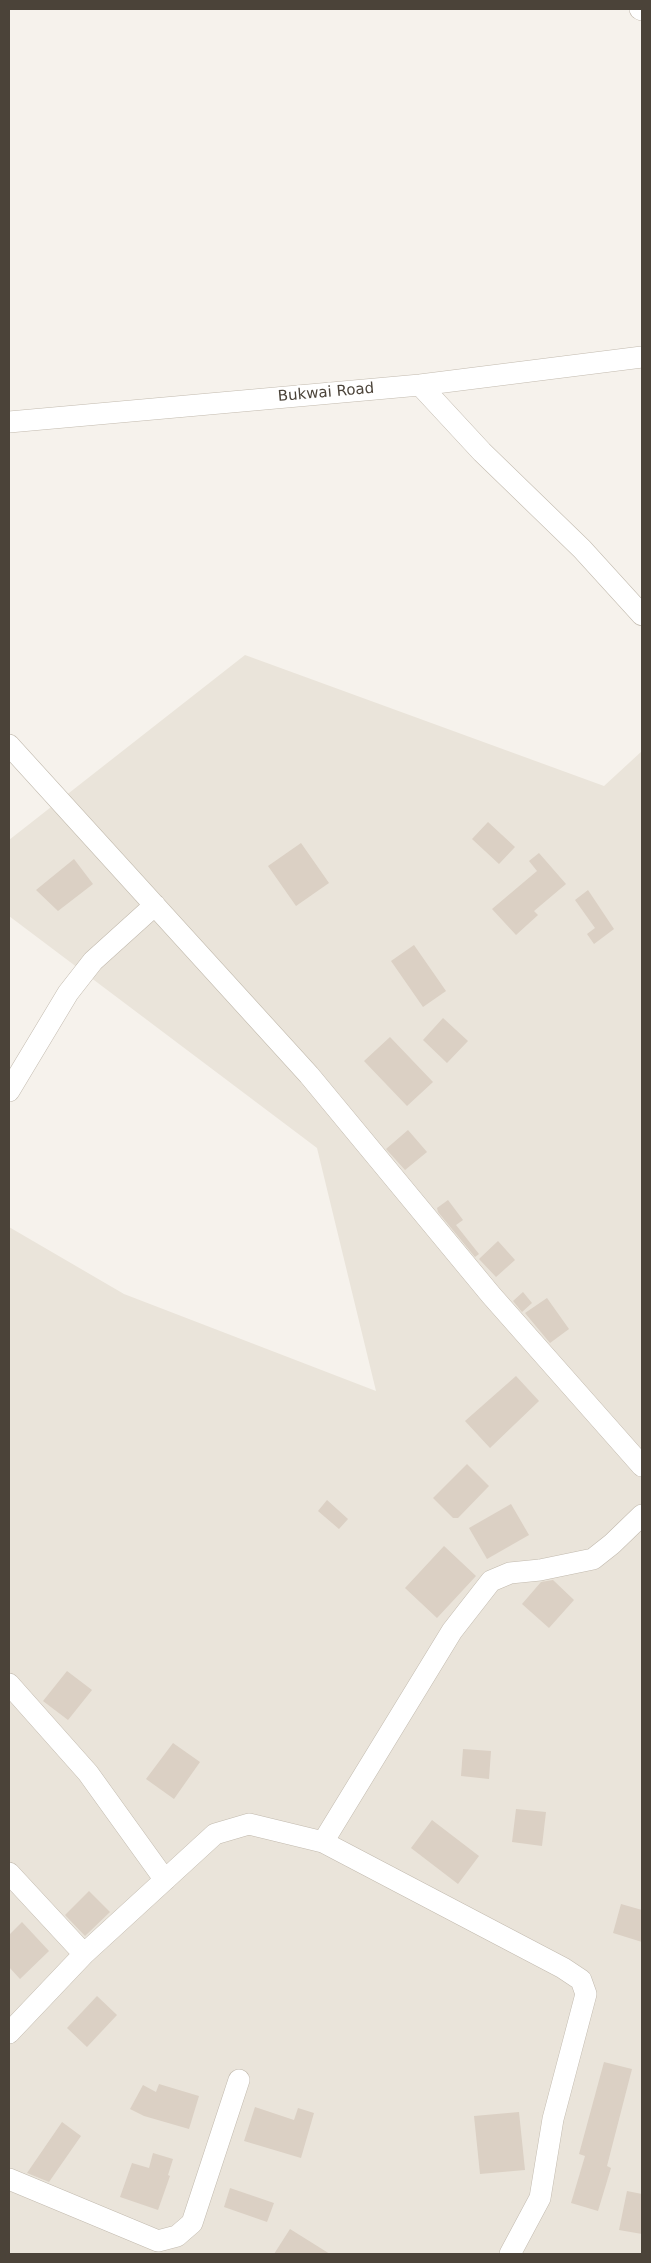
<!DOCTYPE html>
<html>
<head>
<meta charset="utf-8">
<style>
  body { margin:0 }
  #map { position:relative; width:651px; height:2263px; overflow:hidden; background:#f6f2ec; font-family:"DejaVu Sans",sans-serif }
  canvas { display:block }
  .frame { position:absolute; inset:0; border:10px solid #4b4339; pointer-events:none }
</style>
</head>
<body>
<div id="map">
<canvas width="651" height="2263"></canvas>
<div class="frame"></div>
</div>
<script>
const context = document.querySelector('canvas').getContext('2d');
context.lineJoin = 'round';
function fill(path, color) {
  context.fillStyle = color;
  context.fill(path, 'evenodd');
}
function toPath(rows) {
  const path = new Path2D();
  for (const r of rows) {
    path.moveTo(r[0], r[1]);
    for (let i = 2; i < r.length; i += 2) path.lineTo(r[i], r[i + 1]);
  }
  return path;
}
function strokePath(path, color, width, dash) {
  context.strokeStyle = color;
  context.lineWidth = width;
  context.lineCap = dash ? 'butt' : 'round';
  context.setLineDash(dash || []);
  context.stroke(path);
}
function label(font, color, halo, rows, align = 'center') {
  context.font = font + ' "DejaVu Sans",sans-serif';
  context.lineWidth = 5;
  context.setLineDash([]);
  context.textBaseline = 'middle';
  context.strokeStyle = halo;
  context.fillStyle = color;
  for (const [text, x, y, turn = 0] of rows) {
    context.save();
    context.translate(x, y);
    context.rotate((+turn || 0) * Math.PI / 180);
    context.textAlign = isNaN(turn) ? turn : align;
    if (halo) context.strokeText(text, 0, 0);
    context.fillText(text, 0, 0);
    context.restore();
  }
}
const residential = toPath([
  [245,655,604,786,642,751,642,2254,9,2254,9,1227,124,1294,376,1391,317,1148,9,916,9,840]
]);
const building = toPath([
  [488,822,515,847,499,864,472,839],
  [301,843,329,883,296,906,268,866],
  [539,853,566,884,534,911,538,915,516,935,492,909,537,871,529,861],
  [74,859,93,884,58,911,36,890],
  [588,890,614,929,594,944,587,934,595,928,575,900],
  [414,945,446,991,423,1007,391,961],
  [443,1018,468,1041,447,1063,423,1040],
  [390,1037,433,1082,407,1106,364,1061],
  [408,1130,427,1152,405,1170,386,1149],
  [448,1200,463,1220,456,1225,479,1254,475,1257,438,1212,437,1208],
  [498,1241,515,1260,496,1277,479,1259],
  [523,1292,532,1303,522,1312,513,1301],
  [547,1298,569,1329,550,1343,525,1313],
  [516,1376,539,1401,490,1448,465,1421],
  [467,1464,489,1486,458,1518,453,1518,433,1498],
  [327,1500,348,1519,339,1529,318,1511],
  [511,1504,529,1535,487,1559,469,1528],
  [444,1546,476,1576,437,1618,405,1588],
  [553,1580,574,1600,549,1628,522,1604,541,1582],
  [67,1671,92,1690,68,1720,43,1701],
  [173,1743,200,1762,174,1799,146,1779],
  [463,1749,491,1751,489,1779,461,1776],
  [516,1809,546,1812,542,1846,512,1842],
  [432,1820,479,1856,458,1884,411,1848],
  [89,1891,110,1912,85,1936,65,1915],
  [621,1904,642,1910,642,1942,613,1933],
  [22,1922,49,1951,20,1979,9,1967,9,1935],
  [97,1996,117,2015,87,2047,67,2028],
  [604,2062,632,2069,607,2166,611,2168,598,2211,571,2203,585,2156,579,2154],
  [159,2084,199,2096,189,2129,144,2116,130,2109,143,2085,156,2092],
  [255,2107,294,2120,298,2108,314,2113,301,2158,244,2141],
  [519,2112,525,2170,480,2174,474,2116],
  [62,2122,81,2136,49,2182,27,2173],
  [153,2153,173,2159,168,2175,170,2176,158,2210,120,2197,132,2163,149,2168],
  [230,2188,274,2203,267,2222,224,2207],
  [627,2191,642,2194,642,2234,619,2230],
  [290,2229,330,2254,274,2254]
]);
const minor = toPath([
  [640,9,642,10],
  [420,385,482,452,582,549,642,615],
  [9,422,420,385,642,357],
  [9,745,309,1075,491,1295,642,1466],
  [9,1091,68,993,93,961,155,905],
  [9,1684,88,1773,165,1880],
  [323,1842,563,1968,581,1980,586,1994,553,2119,540,2198,510,2254],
  [9,1873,84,1954],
  [9,2033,84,1954,215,1834,249,1824,323,1842,452,1631,491,1581,510,1573,540,1570,593,1559,612,1544,642,1515],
  [9,2179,158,2241,177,2236,192,2223,239,2080]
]);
const streetNames = [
  ["Bukwai Road",326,393,-5]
];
fill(residential, '#eae4da');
fill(building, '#dbd0c4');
strokePath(minor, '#c2baae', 22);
strokePath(minor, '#fff', 21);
label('15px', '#4b4339', '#fff', streetNames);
</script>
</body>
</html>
